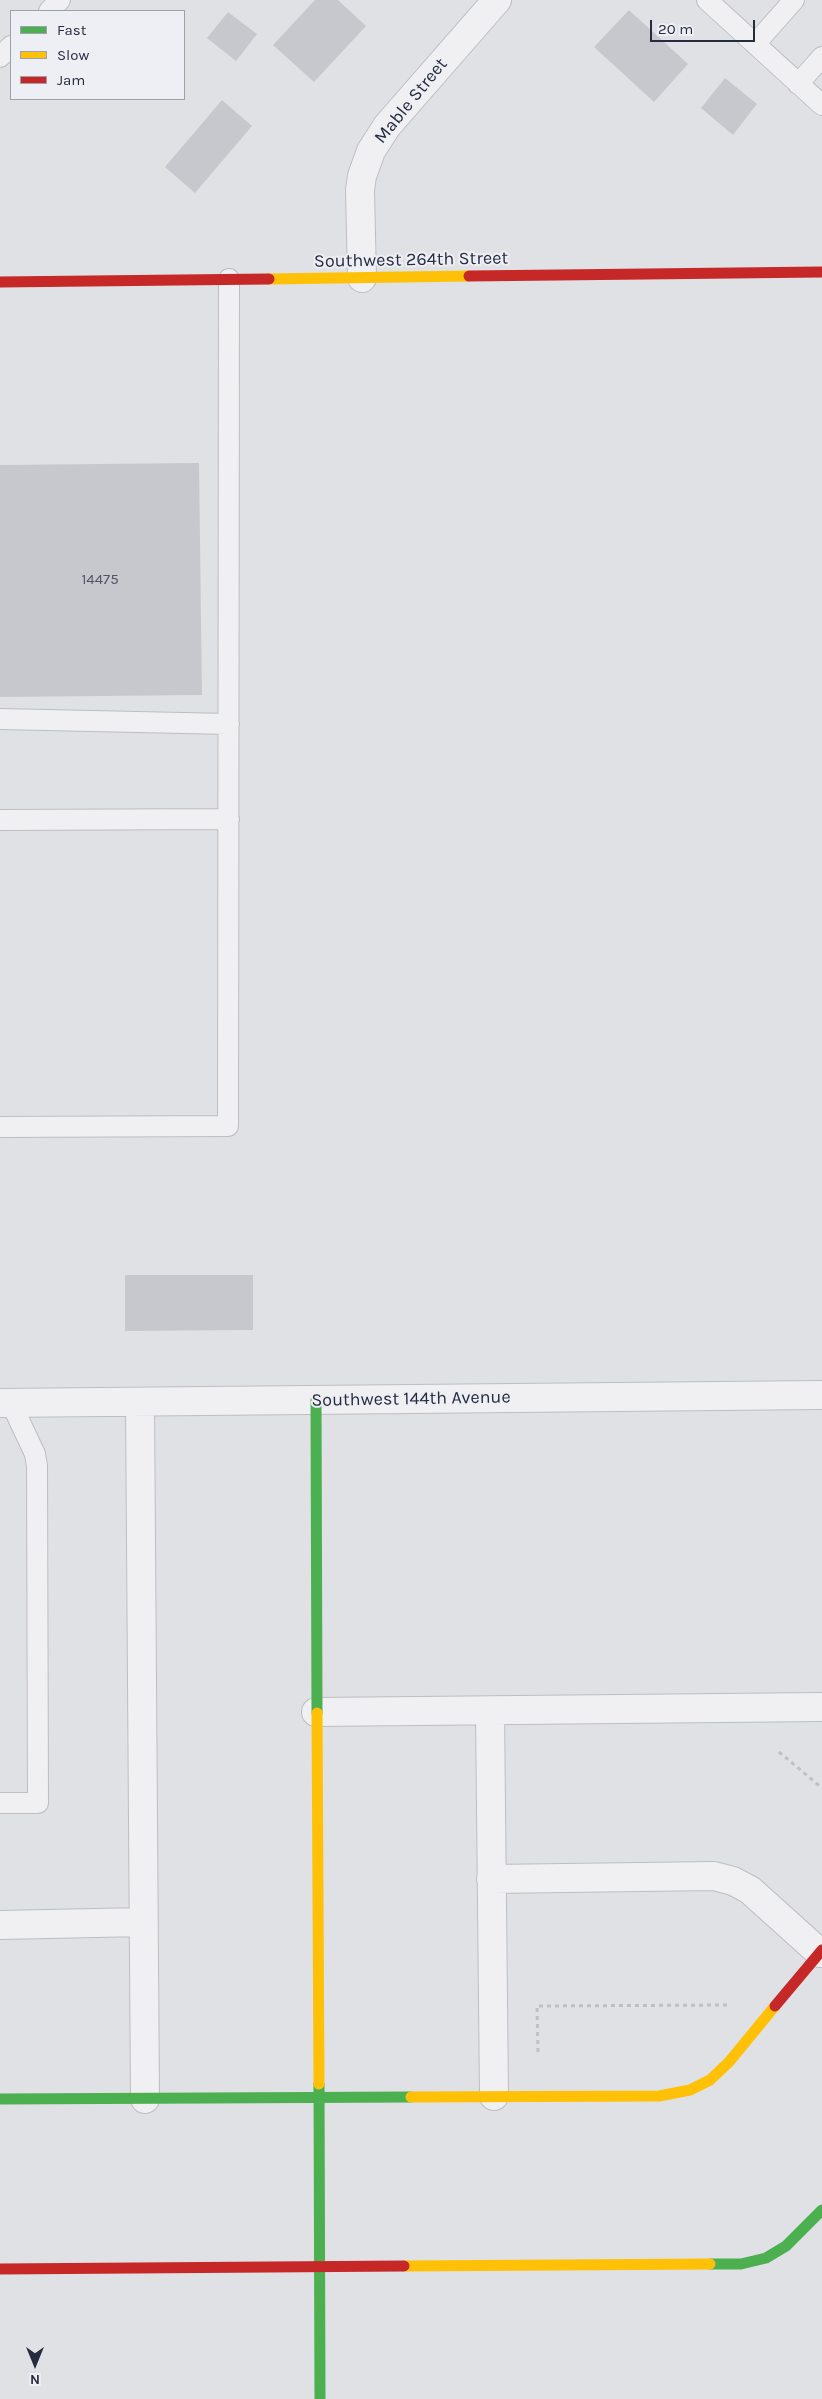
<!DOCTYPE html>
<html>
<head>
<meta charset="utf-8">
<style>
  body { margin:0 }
  #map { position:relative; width:822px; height:2399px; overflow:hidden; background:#e0e1e5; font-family:Karla,sans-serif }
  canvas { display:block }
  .legend { position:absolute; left:10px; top:10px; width:175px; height:90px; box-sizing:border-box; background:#edeff5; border:1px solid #9ea1ac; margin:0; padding:6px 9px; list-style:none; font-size:15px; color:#272b3e }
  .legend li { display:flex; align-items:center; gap:10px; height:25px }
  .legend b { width:25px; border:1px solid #9ea1ac }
  .north { position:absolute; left:10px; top:2339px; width:50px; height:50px; -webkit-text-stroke:4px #edeff5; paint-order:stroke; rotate:180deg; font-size:14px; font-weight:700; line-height:20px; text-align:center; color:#272b3e }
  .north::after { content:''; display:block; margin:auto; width:18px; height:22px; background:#272b3e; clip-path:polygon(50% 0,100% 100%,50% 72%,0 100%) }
  .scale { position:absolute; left:650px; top:20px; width:105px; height:22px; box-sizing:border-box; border:2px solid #272b3e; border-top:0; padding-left:6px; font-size:15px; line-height:18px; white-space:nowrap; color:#272b3e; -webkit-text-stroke:4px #edeff5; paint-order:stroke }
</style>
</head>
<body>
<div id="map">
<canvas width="822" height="2399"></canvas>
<ul class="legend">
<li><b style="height:6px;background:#4caf50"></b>Fast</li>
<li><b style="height:6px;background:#ffc107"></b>Slow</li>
<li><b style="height:6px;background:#c62828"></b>Jam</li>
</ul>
<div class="north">N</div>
<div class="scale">20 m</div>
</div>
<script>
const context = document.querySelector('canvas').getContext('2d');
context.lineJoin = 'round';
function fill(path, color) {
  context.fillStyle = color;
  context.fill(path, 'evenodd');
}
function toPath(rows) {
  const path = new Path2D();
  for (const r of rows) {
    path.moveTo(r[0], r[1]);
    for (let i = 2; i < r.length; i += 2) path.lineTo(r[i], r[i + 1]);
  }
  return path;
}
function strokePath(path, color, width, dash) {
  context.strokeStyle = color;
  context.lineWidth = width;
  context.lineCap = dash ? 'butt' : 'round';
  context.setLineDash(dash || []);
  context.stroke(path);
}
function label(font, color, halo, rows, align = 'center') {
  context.font = font + ' Karla,sans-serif';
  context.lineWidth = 4;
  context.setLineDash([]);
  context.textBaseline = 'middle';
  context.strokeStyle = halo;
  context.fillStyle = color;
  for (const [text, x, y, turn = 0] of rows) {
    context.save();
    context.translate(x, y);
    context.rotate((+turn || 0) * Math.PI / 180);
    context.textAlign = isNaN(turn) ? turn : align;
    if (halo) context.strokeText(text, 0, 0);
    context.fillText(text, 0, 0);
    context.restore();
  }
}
const building = toPath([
  [315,0,338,0,366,26,314,82,273,45],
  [629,10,688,64,654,102,594,47],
  [228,12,257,34,236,61,207,38],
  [725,78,757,104,733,135,701,108],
  [222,100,252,126,195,193,165,167],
  [195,463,199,463,202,695,0,697,0,465],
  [125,1275,253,1275,253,1330,125,1331]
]);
const path = toPath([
  [779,1752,822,1788],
  [538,2052,537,2006,727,2005]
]);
const lane = toPath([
  [707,0,822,105],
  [49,11,60,0],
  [755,44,794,0],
  [0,57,11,46],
  [798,84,822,57],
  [0,719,229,724],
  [0,820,229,819],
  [0,1127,228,1126,229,279],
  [0,1803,38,1803,37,1466,35,1454,11,1403]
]);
const street = toPath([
  [362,278,360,190,362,176,371,151,387,126,497,0],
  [140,1402,145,2099],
  [0,1403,822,1395],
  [490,1711,494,2096],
  [316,1712,822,1707],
  [491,1879,714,1876,733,1881,750,1890,820,1953],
  [0,1925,143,1922]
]);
const fast = toPath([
  [316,1400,317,1713],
  [319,2084,320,2399],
  [0,2099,411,2097],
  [710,2264,741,2264,766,2258,786,2246,822,2210]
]);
const slow = toPath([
  [269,279,469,276],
  [317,1713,319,2084],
  [411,2097,659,2096,690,2090,710,2080,729,2062,775,2006],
  [404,2266,710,2264]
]);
const jam = toPath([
  [469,276,822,272],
  [0,282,269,279],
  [775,2006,822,1950],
  [0,2269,404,2266]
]);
const numberNames = [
  ["14475",100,580]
];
const streetNames = [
  ["Mable Street",411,101,-51],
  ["Southwest 264th Street",411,260,-1],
  ["Southwest 144th Avenue",411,1399,-1]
];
fill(building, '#c7c8cd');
strokePath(lane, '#bdbec2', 22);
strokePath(street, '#bdbec2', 30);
strokePath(path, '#bfc0c6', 3, [4, 4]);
strokePath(lane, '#f0f0f2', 20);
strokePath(street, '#f0f0f2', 28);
strokePath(fast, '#4caf50', 11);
strokePath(slow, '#ffc107', 11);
strokePath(jam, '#c62828', 11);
label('15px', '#515463', null, numberNames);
label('18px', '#272b3e', '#edeff5', streetNames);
</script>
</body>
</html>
